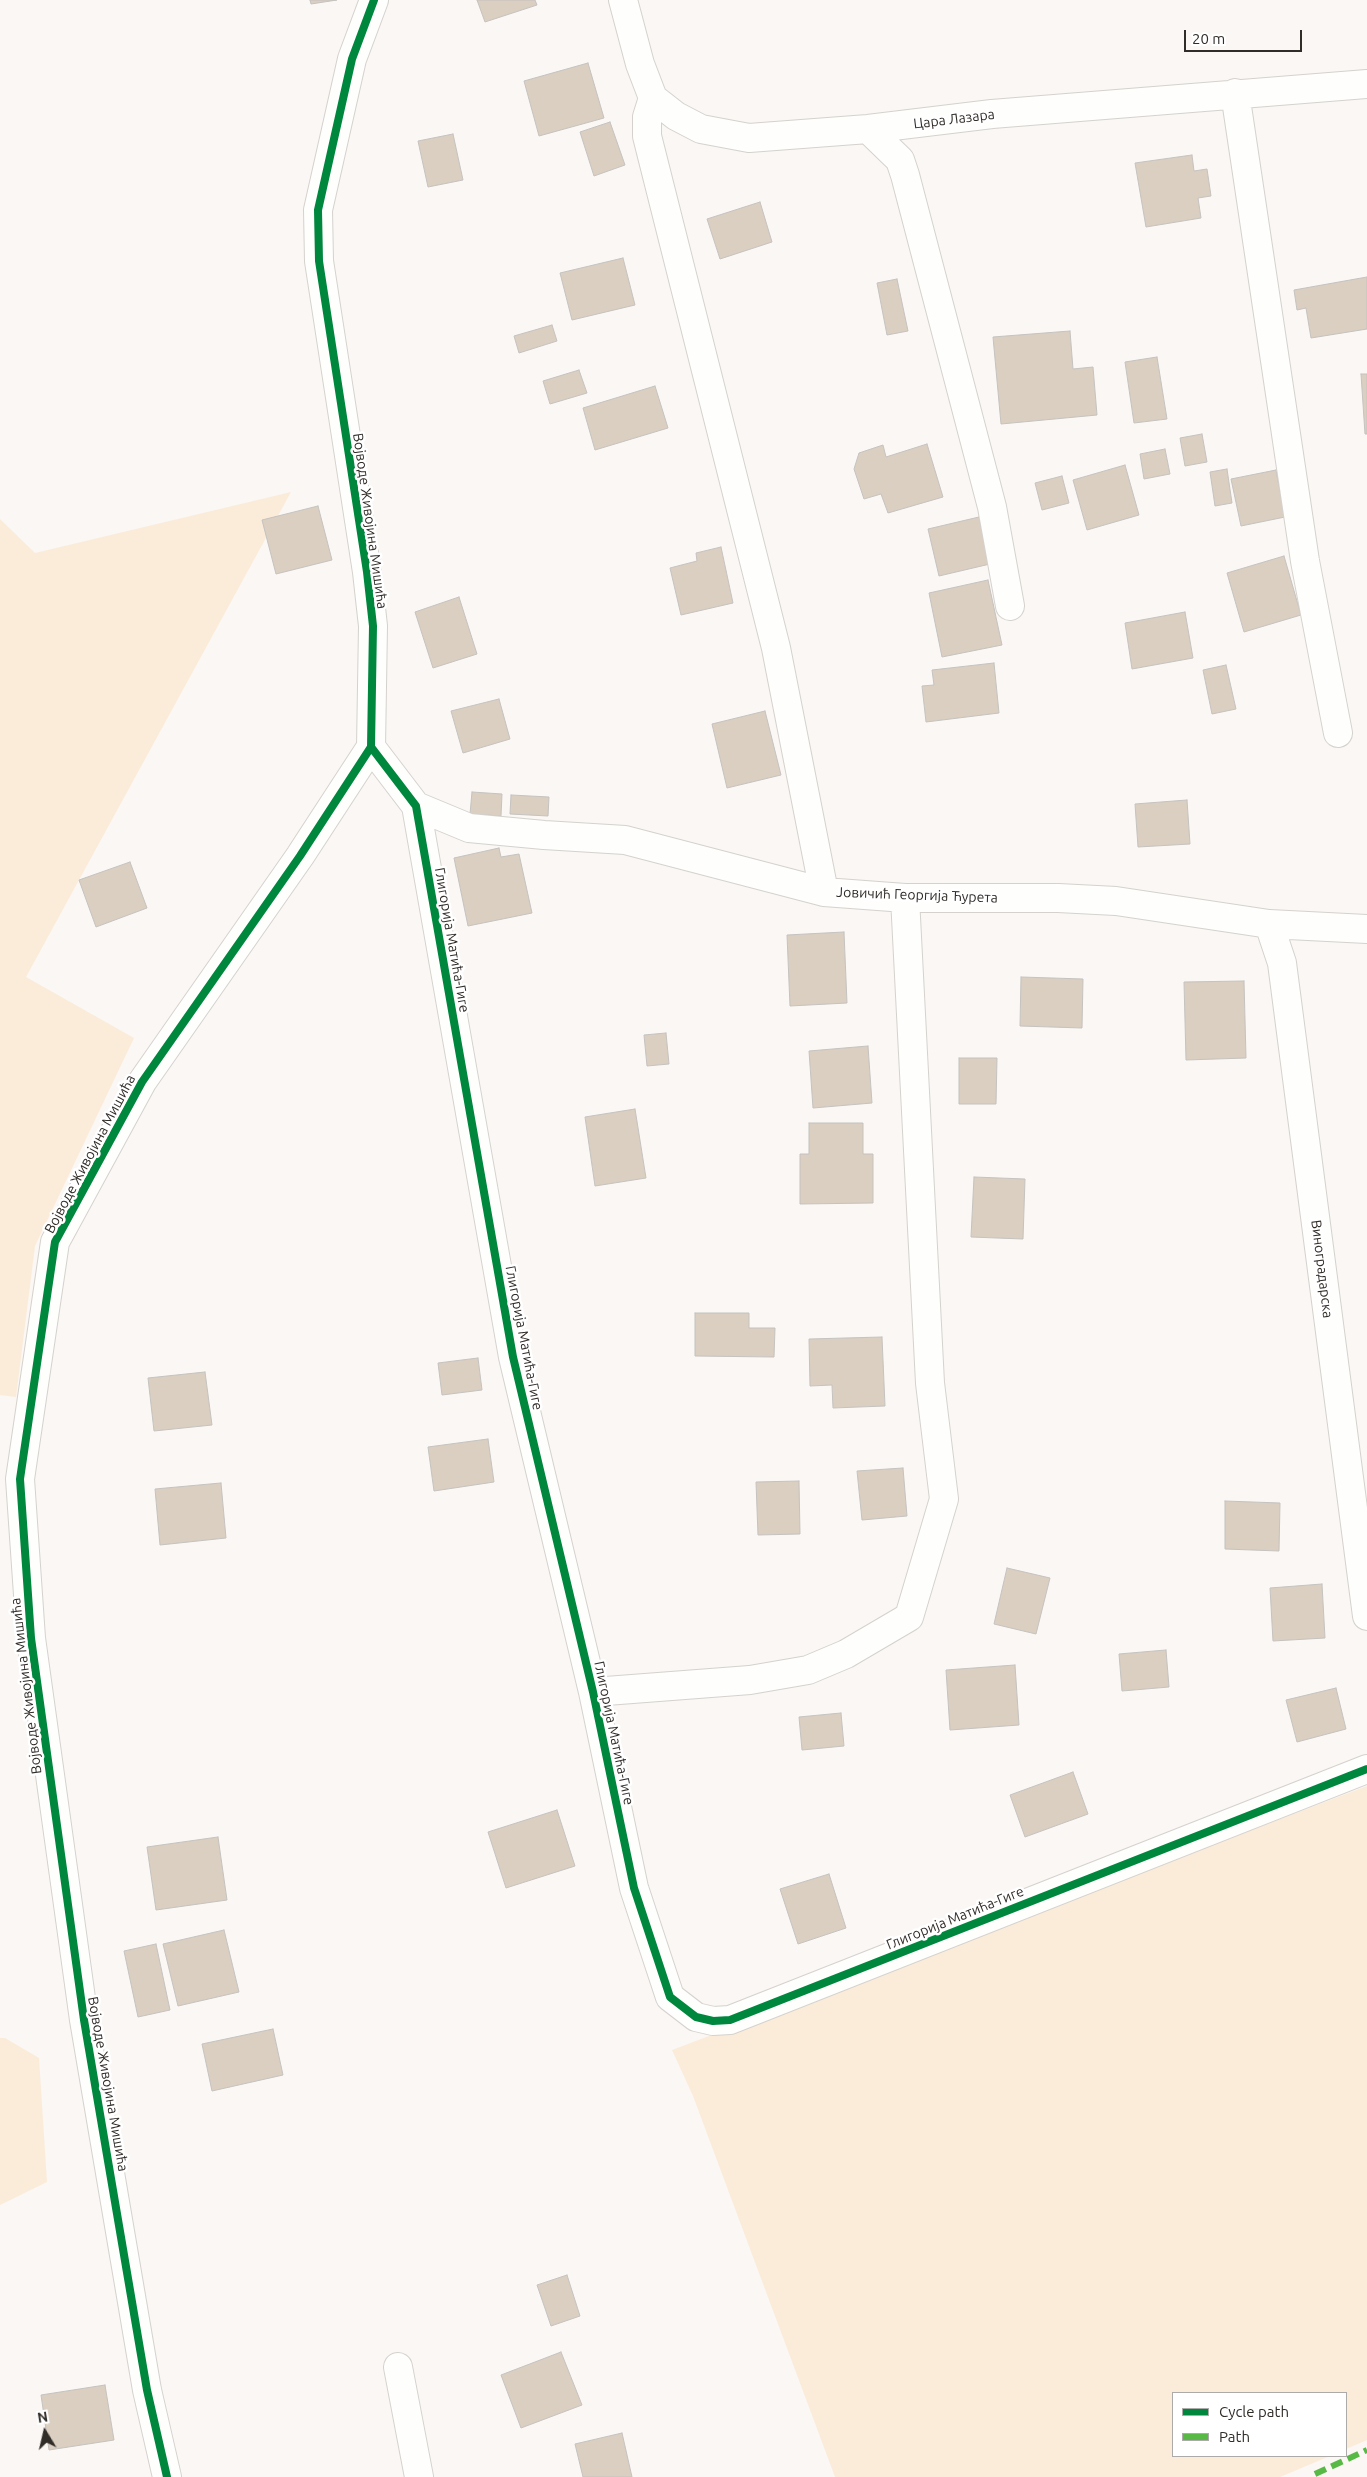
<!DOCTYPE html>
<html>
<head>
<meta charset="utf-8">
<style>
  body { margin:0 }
  #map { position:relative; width:1367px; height:2477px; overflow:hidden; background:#faf7f4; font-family:Ubuntu,sans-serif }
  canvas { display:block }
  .legend { position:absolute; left:1172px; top:2392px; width:175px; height:65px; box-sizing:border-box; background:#fff; border:1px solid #acaba9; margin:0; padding:6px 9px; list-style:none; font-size:15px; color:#302c28 }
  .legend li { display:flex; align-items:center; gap:10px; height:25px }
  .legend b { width:25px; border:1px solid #acaba9 }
  .north { position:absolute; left:20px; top:2407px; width:50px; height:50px; -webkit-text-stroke:4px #fff; paint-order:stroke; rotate:351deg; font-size:14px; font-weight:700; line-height:20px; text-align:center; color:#302c28 }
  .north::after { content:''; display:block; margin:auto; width:18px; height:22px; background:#302c28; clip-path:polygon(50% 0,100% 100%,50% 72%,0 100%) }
  .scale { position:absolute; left:1184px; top:30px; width:118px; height:22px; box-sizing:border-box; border:2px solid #302c28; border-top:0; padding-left:6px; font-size:15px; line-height:18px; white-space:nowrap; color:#302c28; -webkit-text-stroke:4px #fff; paint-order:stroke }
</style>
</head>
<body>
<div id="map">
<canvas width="1367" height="2477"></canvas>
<ul class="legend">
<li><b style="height:6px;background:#00873e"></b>Cycle path</li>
<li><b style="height:6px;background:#58b947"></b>Path</li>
</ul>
<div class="north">N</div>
<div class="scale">20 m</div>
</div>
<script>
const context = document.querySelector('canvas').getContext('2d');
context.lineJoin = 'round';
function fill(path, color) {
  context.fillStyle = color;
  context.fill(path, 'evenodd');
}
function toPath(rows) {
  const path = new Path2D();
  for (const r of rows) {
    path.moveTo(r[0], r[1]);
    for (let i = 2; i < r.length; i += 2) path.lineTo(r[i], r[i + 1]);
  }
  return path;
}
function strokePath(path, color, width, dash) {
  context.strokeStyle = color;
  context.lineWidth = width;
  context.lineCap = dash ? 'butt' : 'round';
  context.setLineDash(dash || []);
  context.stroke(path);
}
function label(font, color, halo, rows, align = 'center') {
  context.font = font + ' Ubuntu,sans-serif';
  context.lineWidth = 5;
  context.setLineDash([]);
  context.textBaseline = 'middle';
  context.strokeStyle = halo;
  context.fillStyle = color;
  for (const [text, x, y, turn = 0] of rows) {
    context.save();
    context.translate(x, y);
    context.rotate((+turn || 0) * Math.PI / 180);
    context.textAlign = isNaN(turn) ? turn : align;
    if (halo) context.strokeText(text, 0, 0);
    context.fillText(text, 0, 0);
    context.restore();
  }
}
const green = toPath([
  [291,492,26,977,134,1038,35,1246,16,1397,0,1395,0,519,35,553],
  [1367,1786,1367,2440,1346,2449,1346,2393,1173,2393,1173,2456,1330,2456,1280,2477,835,2477,693,2096,672,2050],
  [0,2038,5,2038,39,2058,47,2182,0,2205]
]);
const building = toPath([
  [310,0,337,0,311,4,310,0],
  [477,0,535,0,537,5,485,22,477,0],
  [588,63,604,118,539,136,524,81,588,63],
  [610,122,625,165,594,176,580,132,610,122],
  [453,134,463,180,428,187,418,141,453,134],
  [1192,155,1194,171,1207,169,1211,196,1198,198,1201,218,1146,227,1135,163,1192,155],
  [760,202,772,242,720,259,707,219,760,202],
  [623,258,635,305,572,320,560,273,623,258],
  [1367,277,1367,329,1311,338,1306,308,1297,310,1294,290,1367,277],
  [897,279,908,331,887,335,877,283,897,279],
  [552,325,557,341,519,353,514,336,552,325],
  [1070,331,1073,369,1093,367,1097,415,1001,424,993,337,1070,331],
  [1157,357,1167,419,1134,423,1125,362,1157,357],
  [579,370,587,393,550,404,543,381,579,370],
  [1361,374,1367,374,1367,434,1365,434,1361,374],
  [655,386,668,428,595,450,583,408,655,386],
  [1202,434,1207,462,1185,466,1180,438,1202,434],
  [927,444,943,497,888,513,881,494,864,499,854,469,859,453,883,445,886,457,927,444],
  [1165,449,1170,474,1144,479,1140,454,1165,449],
  [1125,465,1139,515,1087,530,1073,480,1125,465],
  [1227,469,1232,503,1215,506,1210,472,1227,469],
  [1276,470,1285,517,1241,526,1231,479,1276,470],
  [1062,476,1069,503,1042,510,1035,483,1062,476],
  [318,506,332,560,276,574,262,520,318,506],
  [979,517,990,564,939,576,928,529,979,517],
  [721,547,733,603,681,615,670,568,697,561,696,553,721,547],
  [1284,556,1301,615,1244,632,1227,573,1284,556],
  [988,580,1002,645,942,657,929,593,988,580],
  [459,597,477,654,433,668,415,612,459,597],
  [1185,612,1193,658,1132,669,1125,623,1185,612],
  [994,663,999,713,926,722,922,686,934,685,932,670,994,663],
  [1226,665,1236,709,1212,714,1203,670,1226,665],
  [499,699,510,739,463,753,451,711,499,699],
  [765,711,781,775,727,788,712,724,765,711],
  [472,792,502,794,501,816,470,814,472,792],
  [511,795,549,797,548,816,510,814,511,795],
  [1187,800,1190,844,1138,847,1135,804,1187,800],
  [499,848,501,857,519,854,532,913,468,926,454,858,499,848],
  [130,862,147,908,96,927,79,880,130,862],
  [844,932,847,1003,790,1006,787,935,844,932],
  [1021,977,1083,979,1082,1028,1020,1026,1021,977],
  [1244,981,1246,1058,1186,1060,1184,982,1244,981],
  [666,1033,669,1064,647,1066,644,1035,666,1033],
  [868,1046,872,1103,813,1108,809,1051,868,1046],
  [959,1058,997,1058,996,1104,959,1104,959,1058],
  [635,1109,646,1178,595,1186,585,1117,635,1109],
  [809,1123,863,1123,863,1154,873,1154,873,1203,800,1204,800,1154,809,1154,809,1123],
  [974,1177,1025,1179,1023,1239,971,1237,974,1177],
  [695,1313,749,1313,749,1328,775,1328,774,1357,695,1356,695,1313],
  [882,1337,885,1406,833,1408,832,1385,810,1386,809,1339,882,1337],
  [478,1358,482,1390,442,1395,438,1363,478,1358],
  [205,1372,212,1425,154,1431,148,1378,205,1372],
  [488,1439,494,1482,434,1491,428,1447,488,1439],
  [903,1468,907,1516,862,1520,857,1471,903,1468],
  [799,1481,800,1534,758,1535,756,1482,799,1481],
  [221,1483,226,1538,160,1545,155,1489,221,1483],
  [1225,1501,1280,1503,1279,1551,1225,1549,1225,1501],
  [1007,1568,1050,1578,1036,1634,994,1624,1007,1568],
  [1322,1584,1325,1638,1273,1641,1270,1588,1322,1584],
  [1166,1650,1169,1687,1122,1691,1119,1654,1166,1650],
  [1015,1665,1019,1725,950,1730,946,1670,1015,1665],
  [1336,1688,1346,1729,1297,1742,1286,1700,1336,1688],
  [841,1713,844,1746,802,1750,799,1717,841,1713],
  [1073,1772,1088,1814,1025,1837,1010,1795,1073,1772],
  [557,1810,575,1866,506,1888,488,1832,557,1810],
  [218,1837,227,1900,156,1910,147,1847,218,1837],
  [829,1874,846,1928,798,1944,780,1889,829,1874],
  [224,1930,239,1992,178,2006,163,1944,224,1930],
  [156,1944,170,2010,138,2017,124,1951,156,1944],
  [273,2029,283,2075,212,2091,202,2044,273,2029],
  [567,2275,580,2316,551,2326,537,2285,567,2275],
  [561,2352,582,2405,521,2428,501,2375,561,2352],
  [105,2385,114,2440,49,2450,41,2395,105,2385],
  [622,2433,632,2477,583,2477,575,2444,622,2433]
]);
const minor = toPath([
  [623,0,640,64,653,98,676,116,701,129,749,138,868,129,992,114,1367,84],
  [1235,93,1305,561,1338,733],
  [653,98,647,117,647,136,776,648,824,892],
  [868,129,900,160,905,175,992,507,1010,606],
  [371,747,416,806,513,1357,593,1692,634,1888,670,1997,696,2017,713,2021,730,2020,1367,1769],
  [416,806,469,828,544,835,625,840,824,892,905,898,1058,898,1116,901,1269,924,1367,929],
  [1269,924,1282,963,1367,1616],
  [593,1692,750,1680,808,1670,846,1654,909,1617,944,1499,930,1383,905,898],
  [398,2367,419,2477],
  [167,2477,147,2390,84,2020,31,1638,20,1479,55,1242,142,1082,300,856,371,747,373,626,367,572,319,261,318,210,352,59,374,0]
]);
const quiet = toPath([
  [1315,2474,1367,2450]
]);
const cycleway = toPath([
  [371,747,416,806,513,1357,593,1692,634,1888,670,1997,696,2017,713,2021,730,2020,1367,1769],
  [167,2477,147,2390,84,2020,31,1638,20,1479,55,1242,142,1082,300,856,371,747,373,626,367,572,319,261,318,210,352,59,374,0]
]);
const streetNames = [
  ["Цара Лазара",954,119,-7],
  ["Војводе Живојина Мишића",370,521,82],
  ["Јовичић Георгија Ћурета",917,895,2],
  ["Глигорија Матића-Гиге",452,940,80],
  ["Војводе Живојина Мишића",90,1154,-62],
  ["Виноградарска",1322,1269,83],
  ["Глигорија Матића-Гиге",524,1338,79],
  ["Војводе Живојина Мишића",26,1686,-97],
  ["Глигорија Матића-Гиге",614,1733,78],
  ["Глигорија Матића-Гиге",955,1918,-22],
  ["Војводе Живојина Мишића",108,2084,80]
];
fill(green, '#fbecda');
fill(building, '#dacfc1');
strokePath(building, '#c5c2bf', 1);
strokePath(minor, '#d5d2ce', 30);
strokePath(minor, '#fefefd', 28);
strokePath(quiet, '#58b947', 6, [12, 6]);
strokePath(cycleway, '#00873e', 8);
label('14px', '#302c28', '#fff', streetNames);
</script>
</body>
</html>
